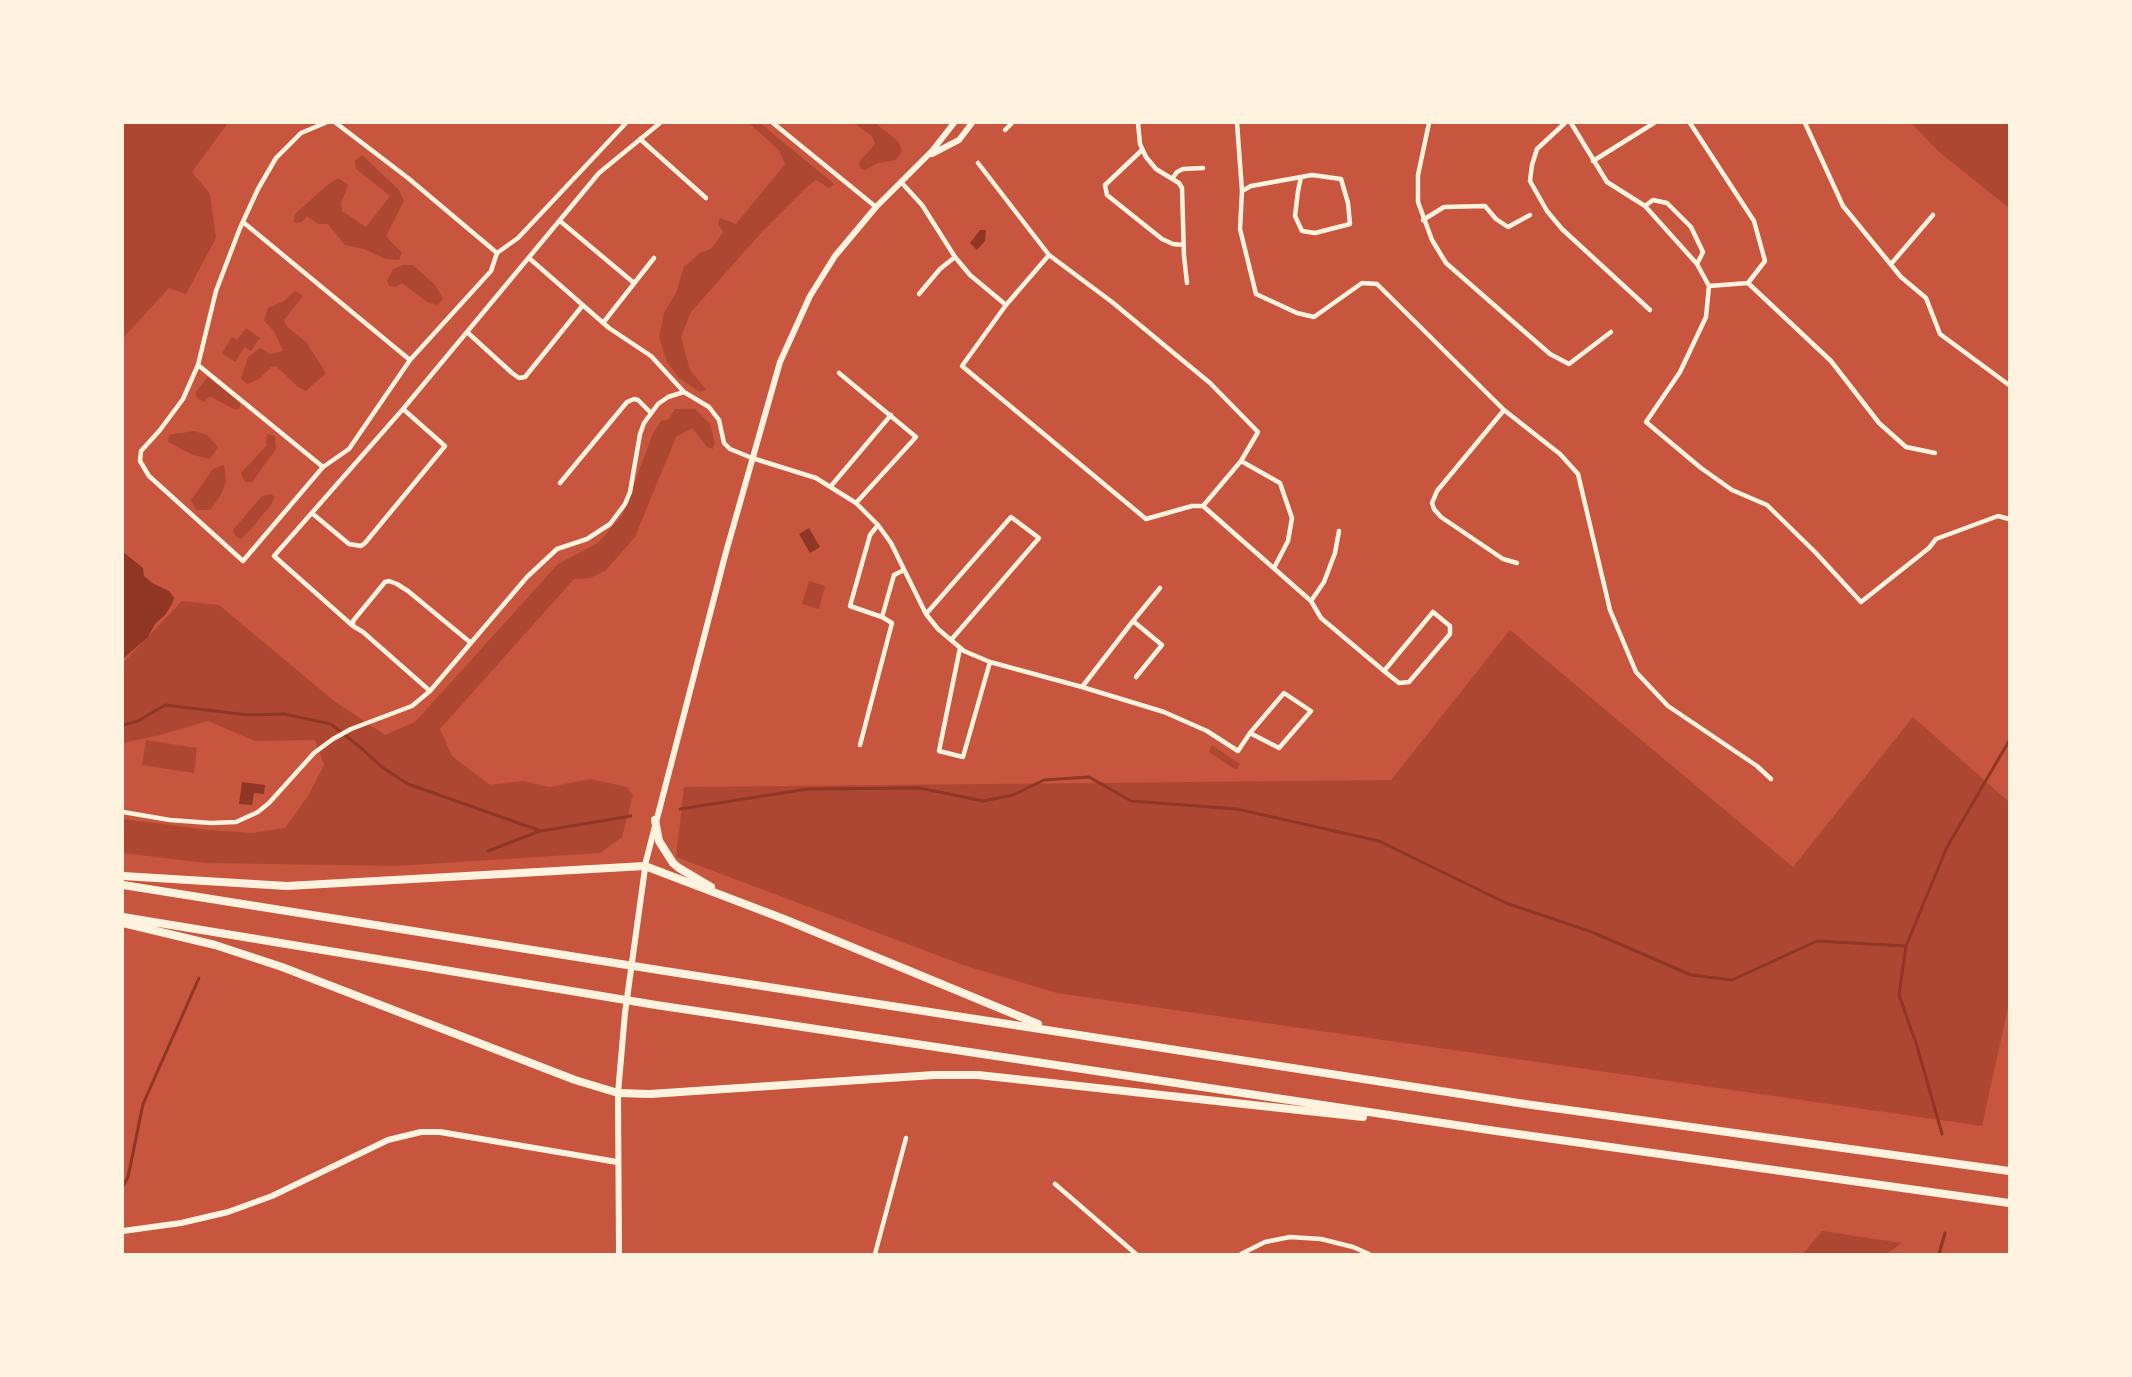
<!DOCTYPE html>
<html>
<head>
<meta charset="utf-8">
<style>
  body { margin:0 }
  #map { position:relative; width:2132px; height:1377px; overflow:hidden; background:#c8553d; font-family:"Space Grotesk",sans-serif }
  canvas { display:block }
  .frame { position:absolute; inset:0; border:124px solid #fff3e0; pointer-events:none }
</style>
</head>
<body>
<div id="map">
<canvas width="2132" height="1377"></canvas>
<div class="frame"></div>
</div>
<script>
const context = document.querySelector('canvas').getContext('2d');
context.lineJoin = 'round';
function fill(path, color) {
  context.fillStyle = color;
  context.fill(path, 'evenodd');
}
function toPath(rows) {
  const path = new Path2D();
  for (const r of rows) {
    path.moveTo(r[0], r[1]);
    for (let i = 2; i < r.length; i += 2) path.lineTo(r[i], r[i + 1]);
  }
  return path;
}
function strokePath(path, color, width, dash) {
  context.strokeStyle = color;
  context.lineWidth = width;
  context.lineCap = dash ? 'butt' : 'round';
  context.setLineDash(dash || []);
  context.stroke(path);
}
const green = toPath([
  [123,123,228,123,192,172,210,194,216,238,186,294,169,288,123,338],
  [749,123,760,123,834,184,829,188,816,180,808,186,761,233,691,312,681,337,690,370,706,390,700,392,679,378,667,362,659,337,664,313,676,293,684,267,700,253,711,249,723,232,718,223,720,218,736,224,785,164,779,150],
  [854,123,875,123,898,141,902,151,896,160,878,163,865,170,860,168,859,162,875,144,872,136],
  [1911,123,2009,123,2009,208,1938,151],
  [362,155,399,190,404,201,386,236,402,253,399,260,386,259,364,249,345,245,328,224,318,224,307,216,302,222,294,223,295,214,325,187,338,178,348,185,341,203,342,211,366,227,390,196,356,169,355,161],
  [403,265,413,265,435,285,443,298,438,305,427,302,402,283,395,287,389,286,387,281,393,269],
  [295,291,303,296,284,320,287,327,306,342,326,373,306,391,298,387,276,366,271,367,259,379,247,384,241,378,248,357,260,348,270,354,283,351,275,333,264,320,268,308,284,301],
  [246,328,260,338,251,351,245,347,235,362,222,353,232,337,237,340],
  [208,377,240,403,239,409,233,409,210,396,204,402,198,399,195,393],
  [675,409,695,409,710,424,715,443,713,449,707,447,692,428,676,437,635,537,605,571,590,578,574,579,440,729,452,756,490,785,523,781,549,787,590,779,627,787,633,795,622,837,600,853,396,866,206,863,123,853,123,819,209,830,252,833,285,828,308,796,324,765,315,740,255,741,208,721,160,735,123,743,123,663,182,601,219,605,334,701,385,735,415,722,558,564,598,543,623,514,653,433,661,421,669,419],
  [194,431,207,435,218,447,210,459,193,455,168,442,169,435],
  [267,434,275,436,276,449,252,482,245,482,241,473,266,446],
  [224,465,226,482,221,495,210,510,196,510,191,500,213,469],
  [271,494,275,497,270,506,251,529,241,539,235,536,233,530,262,496],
  [809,581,825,586,819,609,802,604],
  [1510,630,1793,867,1913,717,2009,802,2009,1003,1982,1126,1057,993,966,966,676,857,684,787,1391,780],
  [146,740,197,748,194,773,142,765],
  [1212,745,1240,764,1236,770,1209,752],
  [1822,1231,1902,1243,1886,1254,1803,1254]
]);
const water = toPath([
  [980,230,986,230,985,241,977,250,970,243],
  [809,528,820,547,810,553,799,534],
  [123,552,143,568,144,576,152,583,169,591,174,598,172,604,165,615,155,624,148,637,123,659],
  [242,782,265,785,264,794,254,793,252,805,239,804]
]);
const stream = toPath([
  [123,725,138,721,165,705,248,715,284,714,331,724,360,747,383,768,408,784,541,831,631,816],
  [680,809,808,789,920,788,983,801,1013,795,1044,780,1089,777,1131,801,1237,809,1379,841,1506,903,1592,932,1691,975,1732,980,1817,941,1906,946],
  [488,851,540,831],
  [1942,1134,1917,1046,1899,995,1906,946,1947,847,2009,741],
  [123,1186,128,1177,143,1104,199,978],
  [1939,1254,1945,1233]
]);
const minor = toPath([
  [325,123,301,133,276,158,258,189,240,228,216,291,198,365,183,399,160,430,141,451,140,461,149,476,243,561,323,467,349,449,410,360,491,271,497,253,408,178,336,123],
  [773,123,876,207],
  [1138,123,1140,144,1146,157,1156,169,1179,183,1182,188,1184,256,1187,283],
  [1237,123,1242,191,1240,229,1256,294,1297,313,1314,317,1362,283,1377,284,1504,410,1560,454,1578,474,1610,610,1636,672,1668,706,1757,766,1771,779],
  [1429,123,1418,175,1418,202,1432,240,1446,263,1550,354,1569,364,1611,332],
  [1565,123,1537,149,1532,165,1530,181,1547,211,1562,229,1650,310],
  [1571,123,1607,182,1645,206,1697,264,1709,286],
  [1690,123,1754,221,1765,261,1748,283],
  [1805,123,1843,206,1901,277,1926,298,1940,334,2009,385],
  [1005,130,1012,123],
  [640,139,706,198],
  [1142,150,1105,185,1107,195,1162,239,1173,244,1183,245],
  [1593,161,1654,123],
  [978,163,1049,255],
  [1312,175,1341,179,1348,203,1350,224,1315,233,1302,231,1295,216,1298,191,1301,177,1312,175],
  [1172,179,1177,172,1183,169,1203,168],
  [901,182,922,205,955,257,970,275,1006,305,962,366,1146,519,1192,506,1203,506,1311,601,1321,618,1365,655,1384,671,1399,683,1409,682,1450,634,1450,626,1433,612,1384,671],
  [1242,191,1251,186,1301,177],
  [1645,206,1653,200,1667,203,1691,227,1703,252,1697,264],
  [1423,220,1444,207,1485,206,1496,219,1508,227,1530,215],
  [560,221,634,283],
  [243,222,410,360],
  [497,253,518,238,626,123],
  [529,258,609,328,651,356,684,392,709,407,719,420,724,443,730,449,752,458,816,478,856,503,878,525,891,543,926,614,938,629,964,651,990,662,1082,687,1164,712,1207,731,1238,751,1250,733,1279,748,1311,711,1284,693,1250,733],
  [1891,264,1933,215],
  [1748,283,1831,361,1879,423,1906,447,1935,453],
  [1709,286,1706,317,1680,372,1646,422,1701,468,1732,490,1767,505,1815,552,1861,602,1929,548,1936,539,1998,516,2009,519],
  [1709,286,1748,283],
  [919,294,940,269,955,257],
  [1006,305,1049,255,1112,302,1210,383,1258,432,1241,461,1280,483,1292,518,1288,541,1274,568],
  [603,323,654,258],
  [467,332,512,373,519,378,525,377,583,305],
  [198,365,323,467],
  [839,373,916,437,856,503],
  [1504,410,1437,491,1432,503,1434,509,1441,517,1503,559,1517,563],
  [560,483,627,402,634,399,638,400,651,413],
  [831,486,891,415],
  [1203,506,1241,461],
  [313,514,349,544,361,546,365,543,445,446,403,409],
  [878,525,870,535,850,606,882,617,894,575,904,570],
  [1311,601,1324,582,1335,553,1339,531],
  [926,614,1011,517,1039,538,951,640],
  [1133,621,1162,645,1136,677],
  [353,626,274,556,403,409,599,173,660,123],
  [960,648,939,751,963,757,990,662],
  [1082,687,1133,621,1160,588],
  [430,691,363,632,353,626,353,621,385,582,389,581,397,584,408,591,471,643],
  [860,745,892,623,882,617],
  [123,812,170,820,211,823,236,822,258,812,269,803,314,753,333,739,351,729,412,706,430,691,527,577,557,549,587,539,610,524,625,504,630,492,640,434,644,423,658,404,668,397,684,392],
  [1055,1184,1136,1254],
  [875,1254,906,1138],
  [1241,1254,1265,1242,1290,1237,1321,1239,1353,1247,1369,1254]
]);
const tertiary = toPath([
  [932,154,959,140,972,123],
  [123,1231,181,1223,228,1212,272,1196,388,1140,421,1132,440,1132,617,1162],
  [619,1254,618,1093,625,1013,646,861,726,552,780,362,810,296,835,256,876,207,932,151,954,123]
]);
const motorway = toPath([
  [655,820,659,841,673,863,679,868,711,887],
  [123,876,287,886,645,866,784,919,1038,1024],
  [123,885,665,971,1525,1104,2009,1171],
  [123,917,656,1005,1489,1130,2009,1203],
  [123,923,215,945,282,967,575,1080,618,1093,650,1094,934,1075,978,1075,1363,1117]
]);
fill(green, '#ae4732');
fill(water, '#8f3625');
strokePath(stream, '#8f3625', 3);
strokePath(minor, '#fff3e0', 4.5);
strokePath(tertiary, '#fff3e0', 6);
strokePath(motorway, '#fff3e0', 8);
</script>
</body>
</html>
